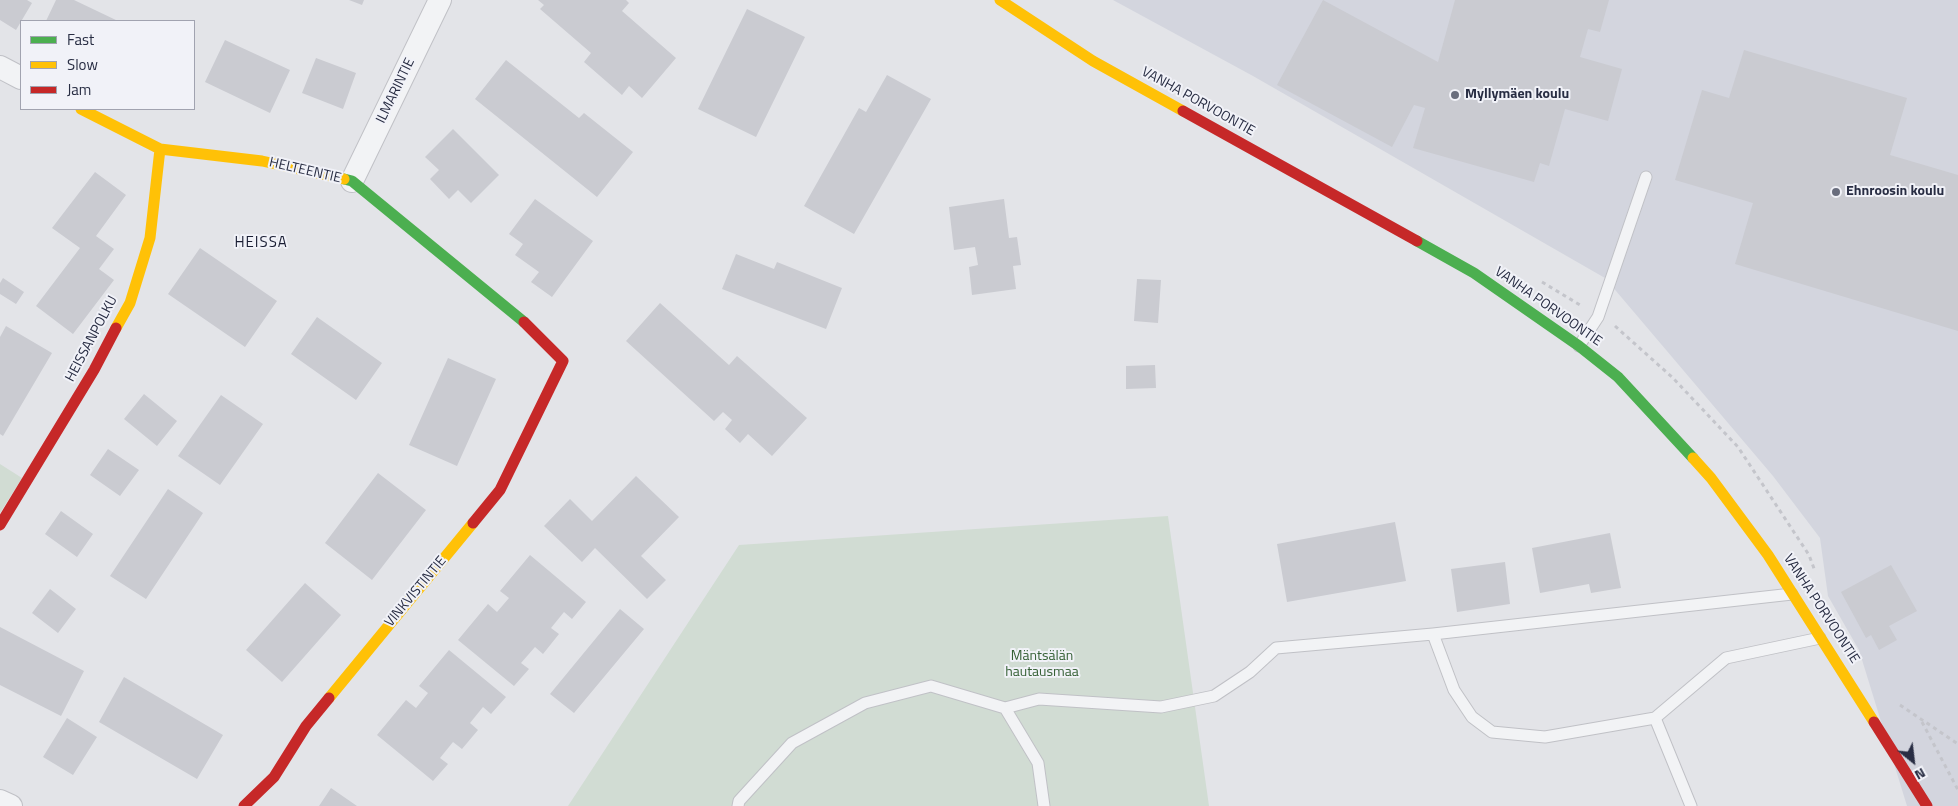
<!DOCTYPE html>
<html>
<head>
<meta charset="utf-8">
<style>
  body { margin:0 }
  #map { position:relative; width:1958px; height:806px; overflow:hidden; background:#e3e4e8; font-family:"Titillium Web",sans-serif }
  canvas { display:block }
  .legend { position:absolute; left:20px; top:20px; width:175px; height:90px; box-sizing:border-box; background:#f1f2f8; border:1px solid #a1a3b0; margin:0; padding:6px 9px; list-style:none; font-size:15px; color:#282d43 }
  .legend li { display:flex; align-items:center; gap:10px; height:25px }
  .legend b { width:25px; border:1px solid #a1a3b0 }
  .north { position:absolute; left:1888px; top:736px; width:50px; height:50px; -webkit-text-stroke:4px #f1f2f8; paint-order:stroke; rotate:151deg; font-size:14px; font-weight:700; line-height:20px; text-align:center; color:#282d43 }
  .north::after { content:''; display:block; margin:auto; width:18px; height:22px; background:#282d43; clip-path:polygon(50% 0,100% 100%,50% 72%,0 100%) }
</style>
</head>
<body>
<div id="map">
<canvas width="1958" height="806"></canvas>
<ul class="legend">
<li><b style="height:6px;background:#4caf50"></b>Fast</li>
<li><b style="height:6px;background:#ffc107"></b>Slow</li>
<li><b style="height:6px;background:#c62828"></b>Jam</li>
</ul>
<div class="north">N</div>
</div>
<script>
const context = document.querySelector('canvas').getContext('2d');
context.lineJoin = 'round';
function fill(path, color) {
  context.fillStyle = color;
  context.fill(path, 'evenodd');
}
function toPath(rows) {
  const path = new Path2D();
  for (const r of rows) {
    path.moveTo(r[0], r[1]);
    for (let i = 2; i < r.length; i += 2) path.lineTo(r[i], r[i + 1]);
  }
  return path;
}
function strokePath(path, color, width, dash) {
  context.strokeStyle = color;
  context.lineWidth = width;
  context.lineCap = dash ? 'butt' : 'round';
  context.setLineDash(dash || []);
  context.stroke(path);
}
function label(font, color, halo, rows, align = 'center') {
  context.font = font + ' "Titillium Web",sans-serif';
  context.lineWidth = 4;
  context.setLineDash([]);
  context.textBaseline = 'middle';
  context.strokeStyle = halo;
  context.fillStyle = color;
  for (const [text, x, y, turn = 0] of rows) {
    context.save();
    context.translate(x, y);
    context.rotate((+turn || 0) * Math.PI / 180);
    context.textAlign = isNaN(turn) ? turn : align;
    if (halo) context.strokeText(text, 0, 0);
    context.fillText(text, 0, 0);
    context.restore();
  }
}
const built = toPath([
  [1113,0,1958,0,1958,806,1907,806,1859,650,1828,596,1820,538,1773,476,1605,278,1253,76]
]);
const green = toPath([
  [0,464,22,478,0,513],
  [1168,516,1209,806,568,806,739,545]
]);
const building = toPath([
  [0,0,27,0,32,3,16,30,0,20],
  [56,0,74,0,118,21,46,21],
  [349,0,364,0,362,5],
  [538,0,626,0,629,3,622,11,676,58,642,98,629,86,622,95,584,62,591,53,540,9,544,5],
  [1323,0,1438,62,1455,0,1609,0,1600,32,1588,29,1580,57,1622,69,1608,121,1565,109,1549,166,1540,163,1534,182,1413,148,1425,108,1414,105,1392,147,1277,85],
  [747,9,805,37,756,137,698,109],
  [225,40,290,70,270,113,205,82],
  [1744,50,1907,98,1890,155,1958,175,1958,331,1735,264,1753,203,1675,180,1702,90,1729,98],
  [316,58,356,73,343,109,302,93],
  [506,60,579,118,584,113,633,152,597,197,475,99],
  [887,75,931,99,854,234,804,206,859,108,866,112],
  [453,129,499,175,471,203,458,190,449,199,430,179,439,170,425,157],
  [95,172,126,195,96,236,114,249,99,269,114,280,73,334,36,306,80,248,52,228],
  [535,199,593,241,552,297,531,282,539,272,515,255,523,244,509,234],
  [1004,199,1009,238,1017,237,1021,265,1013,266,1016,289,972,295,969,267,978,265,975,247,954,250,949,207],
  [200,248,277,301,245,347,168,294],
  [736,254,774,269,777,262,842,288,826,329,722,289],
  [3,278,24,292,16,304,0,294,0,283],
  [1137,279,1161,280,1158,323,1134,321],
  [660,303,729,365,737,356,807,418,772,456,748,434,740,443,725,429,732,420,723,412,714,421,626,341],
  [317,317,382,363,356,400,291,354],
  [6,326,52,353,3,436,0,434,0,337],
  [448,358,496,379,457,466,409,445],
  [1155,365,1156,388,1126,389,1126,366],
  [144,394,177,421,157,446,124,419],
  [221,395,263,424,220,485,178,456],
  [108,449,139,470,120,496,90,475],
  [378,473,426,510,372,580,325,543],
  [636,476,679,517,641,556,666,580,647,599,595,548,582,562,544,526,570,499,592,521],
  [168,489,203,513,146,599,110,576],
  [61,511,93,534,77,557,45,534],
  [1395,522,1406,581,1287,602,1277,544],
  [1610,533,1621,588,1591,593,1589,584,1540,593,1532,548],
  [530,555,586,602,572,619,564,612,551,628,559,634,543,654,535,647,521,663,529,669,514,686,458,640,488,604,497,612,509,598,500,591],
  [1505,562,1510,604,1457,612,1451,569],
  [1891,565,1917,611,1889,626,1897,640,1879,650,1871,635,1866,638,1841,592],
  [305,583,341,615,282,682,246,650],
  [50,589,76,609,58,633,32,613],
  [620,609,644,629,574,713,550,694],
  [0,627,84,671,61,716,0,685],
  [449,650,506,697,491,714,483,707,470,723,478,730,462,749,453,742,440,758,448,764,433,781,377,735,406,700,416,708,428,693,419,686],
  [124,677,223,735,197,779,99,722],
  [67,718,97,737,73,775,43,757],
  [331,788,357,806,319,806]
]);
const path = toPath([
  [1542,282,1580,305],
  [1615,326,1673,378,1738,447,1809,555,1815,571],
  [1900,705,1958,744],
  [1922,722,1958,790]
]);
const lane = toPath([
  [1579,346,1598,317,1646,177],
  [1433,634,1454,690,1472,717,1492,732,1545,737,1655,718,1726,658,1820,638],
  [1005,708,1038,763,1044,806],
  [1655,718,1691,806],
  [738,806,739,801,792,743,865,703,931,686,1005,708,1039,699,1161,707,1214,696,1250,672,1276,648,1433,634,1792,594]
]);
const street = toPath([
  [0,67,21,78],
  [352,181,440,0],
  [0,801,11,806]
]);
const fast = toPath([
  [344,179,352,181,524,322],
  [1417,241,1474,273,1579,346,1618,377,1693,458]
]);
const slow = toPath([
  [1000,0,1093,61,1183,111],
  [81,109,160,149,262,161,344,179],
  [116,328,130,303,150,238,160,149],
  [1693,458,1711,478,1768,555,1874,722],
  [329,698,473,523]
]);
const jam = toPath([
  [1183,111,1417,241],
  [473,523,500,490,563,361,524,322],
  [0,525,94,370,116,328],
  [1874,722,1927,806],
  [244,806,274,777,306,726,329,698]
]);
const markers = [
  [1455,95,5,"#696d7d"],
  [1836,192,5,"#696d7d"]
];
const streetNames = [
  ["ILMARINTIE",396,91,-64],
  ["VANHA PORVOONTIE",1198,102,29],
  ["HELTEENTIE",305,171,13],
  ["VANHA PORVOONTIE",1548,307,35],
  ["HEISSANPOLKU",92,339,-62],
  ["VINKVISTINTIE",416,592,-50],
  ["VANHA PORVOONTIE",1821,609,57]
];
const poiNames = [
  ["Myllymäen koulu",1465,95],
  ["Ehnroosin koulu",1846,192]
];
const parkNames = [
  ["Mäntsälän",1042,657],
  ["hautausmaa",1042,673]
];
const neighbourhoodNames = [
  ["HEISSA",261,243]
];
fill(built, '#d3d5de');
fill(green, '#d1dcd3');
fill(building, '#cacbd1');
strokePath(lane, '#c0c1c6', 13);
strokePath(street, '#c0c1c6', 24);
strokePath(path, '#c4c5cb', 3, [4, 4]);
strokePath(lane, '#f2f3f5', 11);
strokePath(street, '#f2f3f5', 22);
strokePath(fast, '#4caf50', 11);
strokePath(slow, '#ffc107', 11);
strokePath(jam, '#c62828', 11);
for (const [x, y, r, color] of markers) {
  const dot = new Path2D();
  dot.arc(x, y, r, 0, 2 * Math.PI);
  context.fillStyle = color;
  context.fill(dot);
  strokePath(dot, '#f1f2f8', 2);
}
label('14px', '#282d43', '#f1f2f8', streetNames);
label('bold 14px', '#282d43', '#f1f2f8', poiNames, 'left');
label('14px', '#356035', '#f1f2f8', parkNames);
context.letterSpacing = '1px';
label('15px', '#1a1e34', '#f1f2f8', neighbourhoodNames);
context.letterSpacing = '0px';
</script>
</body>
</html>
